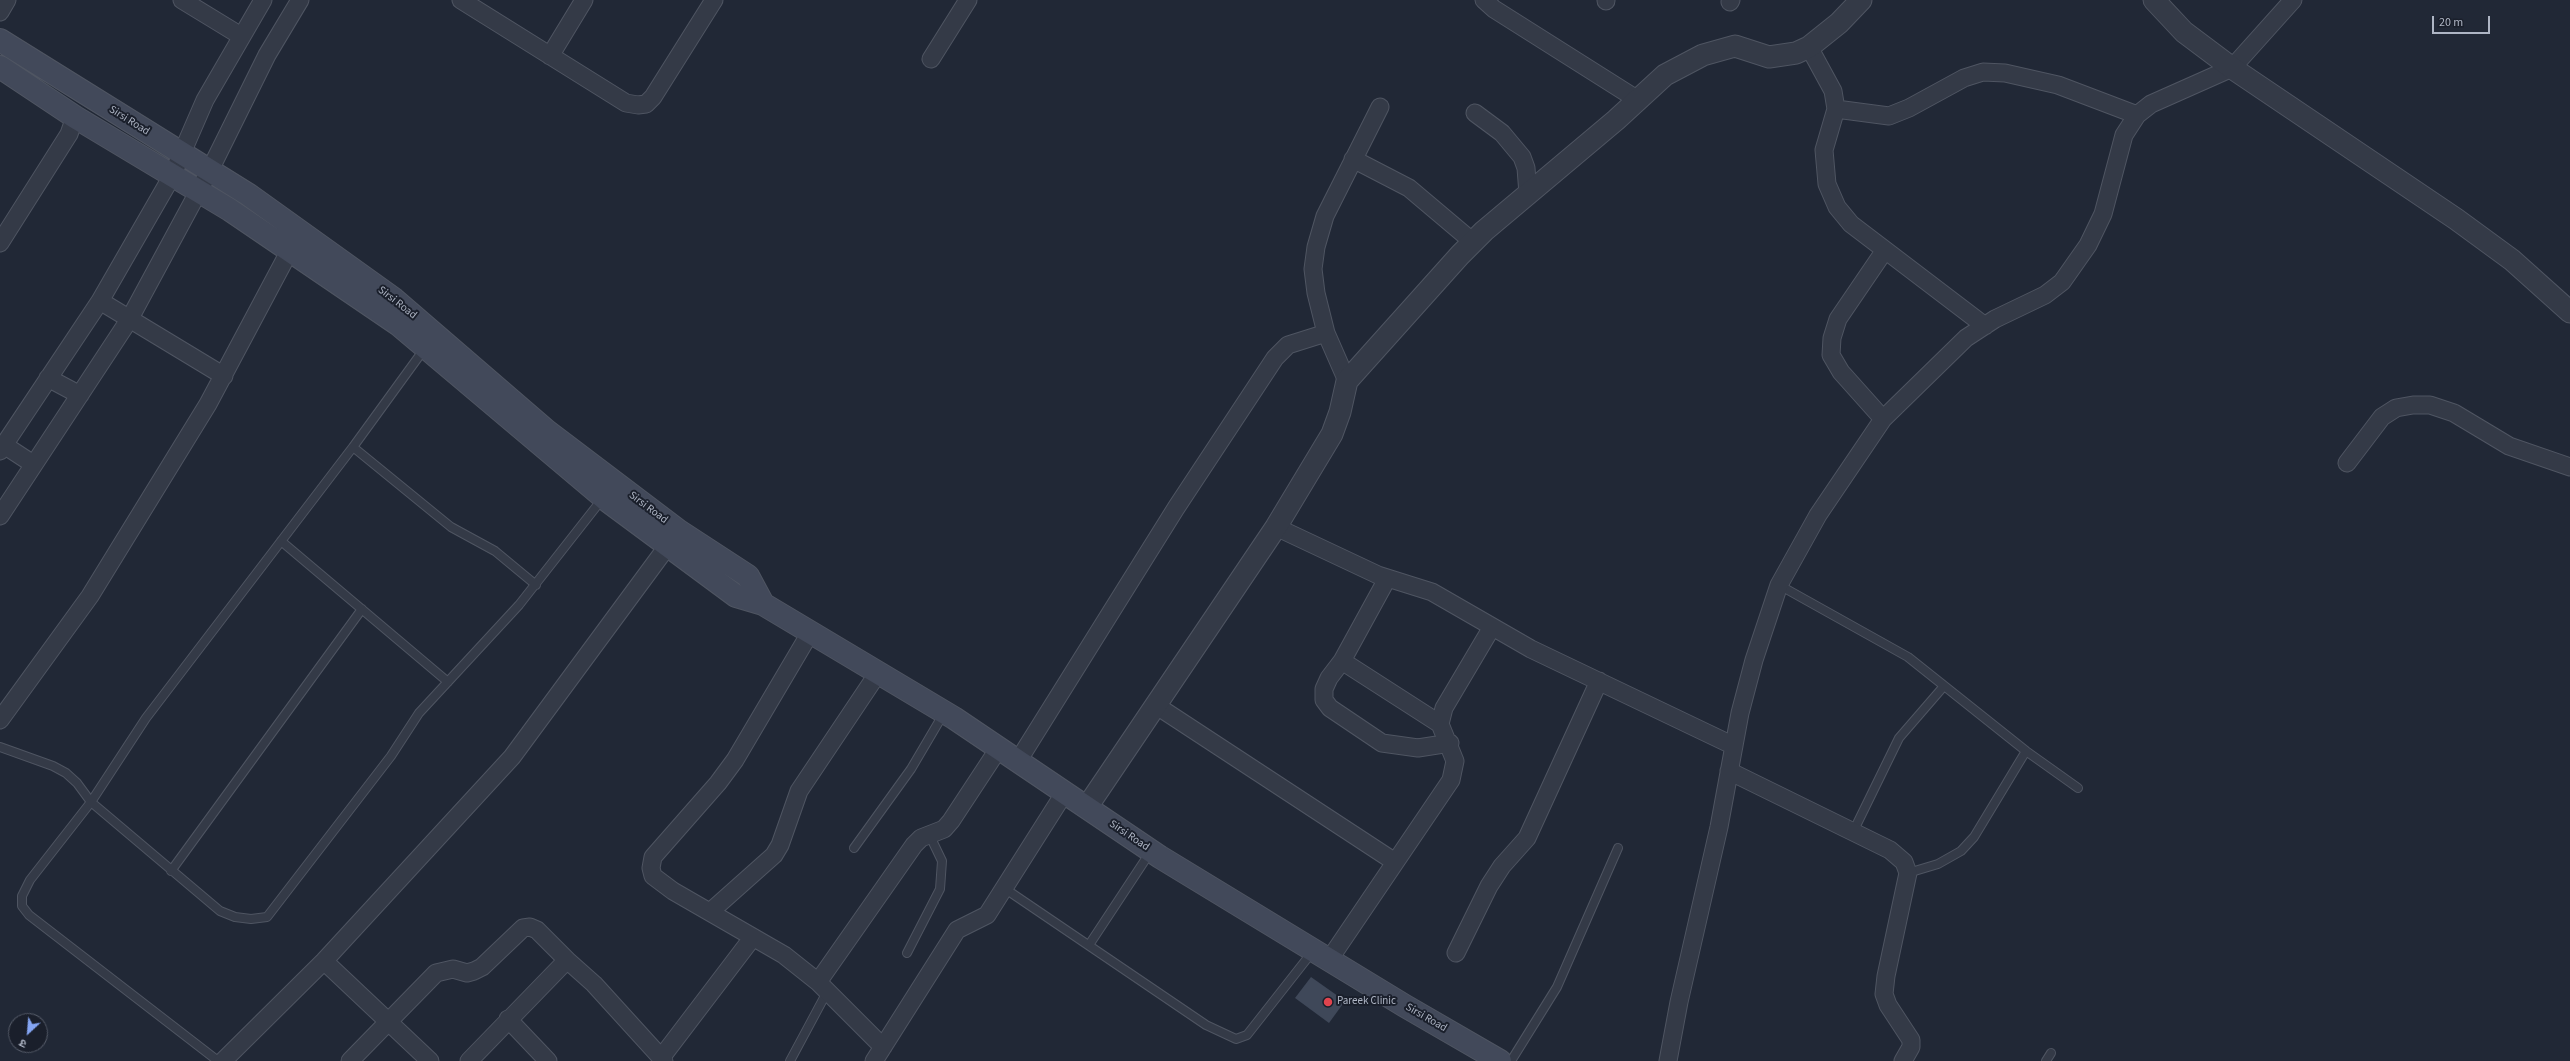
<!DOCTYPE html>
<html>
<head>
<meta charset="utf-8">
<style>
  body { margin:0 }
  #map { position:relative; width:2570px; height:1061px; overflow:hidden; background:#212836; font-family:"Source Sans 3","Noto Sans Devanagari",sans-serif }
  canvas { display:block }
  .north { position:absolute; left:8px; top:1013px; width:40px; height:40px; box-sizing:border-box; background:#1a1f2b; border:1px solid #555b68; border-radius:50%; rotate:206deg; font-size:11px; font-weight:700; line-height:16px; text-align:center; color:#aeb5c4 }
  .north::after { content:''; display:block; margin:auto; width:14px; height:18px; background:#84a5f3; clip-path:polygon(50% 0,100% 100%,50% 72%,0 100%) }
  .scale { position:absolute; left:2432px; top:16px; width:58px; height:18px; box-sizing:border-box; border:2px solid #aeb5c4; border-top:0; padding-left:5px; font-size:12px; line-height:14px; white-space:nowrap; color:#aeb5c4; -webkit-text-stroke:3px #1a1f2b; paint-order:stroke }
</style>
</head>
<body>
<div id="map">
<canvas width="2570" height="1061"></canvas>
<div class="north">उ</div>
<div class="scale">20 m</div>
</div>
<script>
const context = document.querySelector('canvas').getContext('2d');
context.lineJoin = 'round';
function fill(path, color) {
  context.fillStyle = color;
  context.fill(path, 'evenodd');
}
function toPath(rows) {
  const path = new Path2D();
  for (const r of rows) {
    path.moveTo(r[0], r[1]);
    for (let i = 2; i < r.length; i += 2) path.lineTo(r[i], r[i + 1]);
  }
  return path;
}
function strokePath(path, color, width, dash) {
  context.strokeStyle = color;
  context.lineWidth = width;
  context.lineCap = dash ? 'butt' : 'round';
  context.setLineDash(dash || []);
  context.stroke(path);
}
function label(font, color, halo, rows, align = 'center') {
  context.font = font + ' "Source Sans 3",sans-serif';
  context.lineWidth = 4;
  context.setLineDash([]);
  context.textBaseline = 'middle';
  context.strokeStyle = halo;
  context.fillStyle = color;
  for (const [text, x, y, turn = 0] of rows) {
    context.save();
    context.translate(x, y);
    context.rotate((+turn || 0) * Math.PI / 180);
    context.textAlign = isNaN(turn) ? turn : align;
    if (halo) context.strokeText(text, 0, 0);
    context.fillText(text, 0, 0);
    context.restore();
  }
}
const building = toPath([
  [1311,977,1345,1001,1329,1023,1295,998]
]);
const service = toPath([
  [353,447,451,527,495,551,536,585],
  [281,541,448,682],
  [1779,585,1908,657,2026,751,2078,788],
  [0,747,53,766,66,773,77,783,91,802,220,911,235,917,251,919,267,917,391,756,419,713,519,605,603,498],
  [1853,832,1899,738,1944,686],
  [854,848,911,769,944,713],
  [171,871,362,609],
  [1908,873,1938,864,1961,851,1974,837,2026,751],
  [1004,888,1206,1025,1236,1039,1247,1035,1313,951],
  [1089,945,1151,851],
  [907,953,940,889,942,861,929,834],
  [218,1061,29,915,22,906,22,896,30,880,91,802,146,718,353,447,425,348],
  [790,1061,827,992],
  [1511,1061,1557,987,1618,848],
  [2046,1061,2051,1053]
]);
const minor = toPath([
  [182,0,241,36],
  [461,0,626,103,638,105,646,104,653,97,714,0],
  [1484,0,1494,9,1638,100],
  [1606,1,1606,0],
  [1730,2,1731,0],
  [0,12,7,0],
  [1809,47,1833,91,1836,109,1824,150,1827,184,1837,207,1851,224,1985,326],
  [550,56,584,0],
  [931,59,968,0],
  [1836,109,1889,116,1909,108,1964,78,1983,72,2005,73,2058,85,2137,115],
  [1475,113,1502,133,1522,157,1526,168,1528,194],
  [1353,159,1409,188,1473,242],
  [0,243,69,134,75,117],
  [100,301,224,376],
  [48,378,80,395],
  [1347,381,1326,333,1316,293,1313,269,1316,247,1325,216,1380,107],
  [1883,419,1841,372,1831,355,1832,338,1838,319,1885,250],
  [4,445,33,464],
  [0,451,100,301,172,176,205,100,263,0],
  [2347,463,2382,417,2396,408,2413,405,2430,405,2454,413,2509,446,2570,467],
  [0,516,129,320,210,170,267,55,300,0],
  [1276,527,1378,575,1432,592,1531,649,1734,746],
  [1387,579,1342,661,1329,678,1324,689,1324,700,1330,708,1382,743,1418,748,1450,743],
  [810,633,735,760,718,783,653,857,651,868,653,876,673,891,784,955,818,982,883,1047],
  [1342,661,1440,724],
  [1157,706,1395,862],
  [0,720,90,596,208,404,290,250],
  [1018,761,1176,508,1275,358,1288,345,1326,333],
  [1729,771,1890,850,1904,862,1908,873,1886,976,1884,994,1888,1005,1911,1040,1911,1047,1903,1061],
  [710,912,774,855,780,845,799,791,878,673],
  [1456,953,1489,886,1502,866,1527,838,1599,681],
  [1329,960,1451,780,1455,761,1440,724,1444,708,1492,627],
  [324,961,430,1061],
  [818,982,914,845,921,838,944,829,951,821,999,748],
  [508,1019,548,1061],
  [661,1058,753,937],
  [223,1061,324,961,512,757,675,536],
  [350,1061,436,973,453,969,467,973,474,971,482,967,523,928,530,927,537,930,567,960],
  [469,1061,567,960,594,984,664,1061],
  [874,1061,957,930,987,915,1065,792],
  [1668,1061,1679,1002,1719,827,1740,713,1754,660,1779,585,1818,515,1883,419,1966,338,1995,319,2045,295,2062,282,2088,245,2103,214,2124,135,2137,115,2151,104,2232,68,2293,0]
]);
const tertiary = toPath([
  [2154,0,2184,32,2232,68,2456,219,2512,260,2570,312],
  [1087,807,1276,527,1332,434,1340,412,1347,381,1460,255,1484,231,1616,120,1665,75,1703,55,1735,46,1769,57,1796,53,1809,47,1839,23,1861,0]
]);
const secondary = toPath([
  [0,40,249,195,394,299,547,431,679,531,748,576,763,604],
  [0,67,75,117,230,210,399,325,609,502,736,596,763,604,954,718,1160,857,1405,1006,1500,1061]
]);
const markers = [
  [1328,1002,5,"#e0444e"]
];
const streetNames = [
  ["Sirsi Road",129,121,32],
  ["Sirsi Road",397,303,38],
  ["Sirsi Road",648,508,37],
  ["Sirsi Road",1129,836,34],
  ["Sirsi Road",1426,1018,30]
];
const poiNames = [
  ["Pareek Clinic",1337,1002]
];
fill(building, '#3f4859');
strokePath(service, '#4f5562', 10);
strokePath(minor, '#4f5562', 19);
strokePath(tertiary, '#4f5562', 23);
strokePath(secondary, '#4f5562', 24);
strokePath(service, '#343a47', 8);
strokePath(minor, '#343a47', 17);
strokePath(tertiary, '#343a47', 21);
strokePath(secondary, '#42495a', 22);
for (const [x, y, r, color] of markers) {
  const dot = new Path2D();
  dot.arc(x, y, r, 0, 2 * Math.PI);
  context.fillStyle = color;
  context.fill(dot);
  strokePath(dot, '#1a1f2b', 1.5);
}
label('11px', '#aeb5c4', '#1a1f2b', streetNames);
label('11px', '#aeb5c4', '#1a1f2b', poiNames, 'left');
</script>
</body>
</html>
